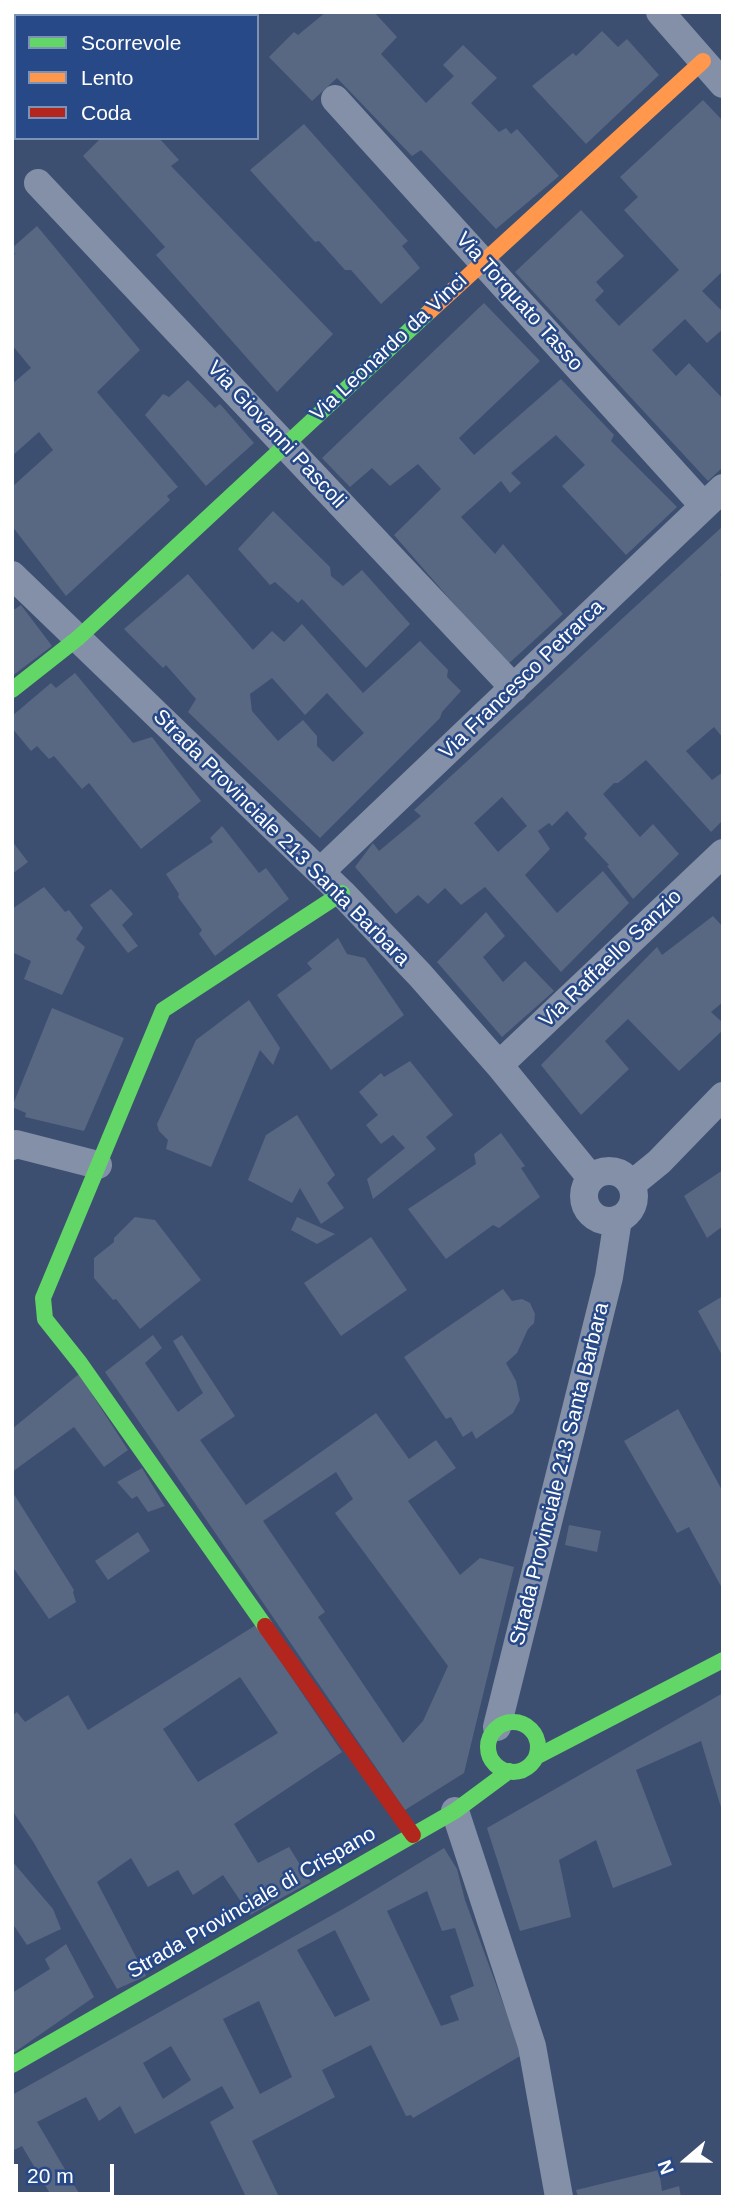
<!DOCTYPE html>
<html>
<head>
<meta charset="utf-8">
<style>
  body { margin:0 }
  #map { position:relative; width:735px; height:2209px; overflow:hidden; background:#3d4f71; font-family:Helvetica,sans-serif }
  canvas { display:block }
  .frame { position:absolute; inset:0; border:14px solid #fff; pointer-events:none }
  .legend { position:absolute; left:14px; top:14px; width:245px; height:126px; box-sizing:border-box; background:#274987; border:2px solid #7d92b7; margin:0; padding:9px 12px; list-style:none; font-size:21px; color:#fff }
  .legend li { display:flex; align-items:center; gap:14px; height:35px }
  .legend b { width:35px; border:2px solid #7d92b7 }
  .north { position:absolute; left:651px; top:2125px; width:70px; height:70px; -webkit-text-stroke:5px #274987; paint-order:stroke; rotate:250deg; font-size:19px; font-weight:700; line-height:28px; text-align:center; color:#fff }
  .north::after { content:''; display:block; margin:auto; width:24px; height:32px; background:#fff; clip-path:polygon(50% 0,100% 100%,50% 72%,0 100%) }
  .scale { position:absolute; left:14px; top:2164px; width:100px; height:32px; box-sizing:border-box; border:4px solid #fff; border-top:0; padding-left:9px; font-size:21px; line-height:24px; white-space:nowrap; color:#fff; -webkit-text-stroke:5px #274987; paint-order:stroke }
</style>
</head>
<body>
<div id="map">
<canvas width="735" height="2209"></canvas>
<div class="frame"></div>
<ul class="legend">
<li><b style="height:9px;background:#63d668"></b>Scorrevole</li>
<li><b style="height:9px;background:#ff974d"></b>Lento</li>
<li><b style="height:9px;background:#b3261e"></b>Coda</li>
</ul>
<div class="north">N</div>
<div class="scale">20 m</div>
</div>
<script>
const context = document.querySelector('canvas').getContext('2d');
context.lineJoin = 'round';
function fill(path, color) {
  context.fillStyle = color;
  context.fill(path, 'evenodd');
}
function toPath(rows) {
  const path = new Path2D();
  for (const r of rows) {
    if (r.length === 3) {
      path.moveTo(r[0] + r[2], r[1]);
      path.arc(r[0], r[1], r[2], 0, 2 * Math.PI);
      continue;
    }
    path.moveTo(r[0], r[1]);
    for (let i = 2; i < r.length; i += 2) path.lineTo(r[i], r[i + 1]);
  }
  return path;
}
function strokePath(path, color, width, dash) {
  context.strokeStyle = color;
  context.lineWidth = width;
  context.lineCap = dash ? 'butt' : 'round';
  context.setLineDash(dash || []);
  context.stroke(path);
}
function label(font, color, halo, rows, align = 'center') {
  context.font = font + ' Helvetica,sans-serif';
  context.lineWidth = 5;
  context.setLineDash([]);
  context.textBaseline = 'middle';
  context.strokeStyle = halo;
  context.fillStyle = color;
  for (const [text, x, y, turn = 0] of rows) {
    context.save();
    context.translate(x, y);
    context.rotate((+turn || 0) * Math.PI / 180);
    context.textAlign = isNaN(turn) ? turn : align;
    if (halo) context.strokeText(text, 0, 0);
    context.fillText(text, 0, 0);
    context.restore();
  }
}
const building = toPath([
  [180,12,226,12,229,16,176,16],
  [326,12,374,12,397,37,381,54,426,103,454,76,443,65,463,45,497,78,471,103,499,132,506,128,511,134,517,129,559,176,496,229,421,150,412,156,337,78,312,101,269,57,294,32,298,35],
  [602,31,618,47,627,39,659,75,586,144,532,86,573,53,576,56],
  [703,100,723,121,723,271,702,291,723,312,723,329,707,343,685,319,652,350,676,376,689,363,723,399,723,467,708,481,515,272,581,210,624,256,596,282,604,291,595,300,619,326,679,270,624,210,638,197,620,177],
  [304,124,408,241,402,246,420,268,381,304,351,270,345,270,319,241,315,242,250,170],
  [101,138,159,138,179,160,171,166,333,334,277,392,156,255,165,247,83,156],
  [37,226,140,350,97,392,178,487,167,496,170,500,66,596,12,526,12,487,53,450,39,432,12,456,12,384,31,368,12,345,12,257,15,254,12,248],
  [484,303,540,361,459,438,474,455,561,379,614,435,611,441,677,507,626,555,562,486,585,465,556,435,511,473,521,483,510,493,501,481,461,517,495,554,503,544,563,614,507,665,394,535,441,489,418,464,390,486,372,468,350,487,322,458],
  [188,380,215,408,220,404,254,443,206,486,145,415,163,394,169,397],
  [273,511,330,567,331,576,343,586,362,570,410,624,366,668,302,599,298,603,275,582,270,585,238,549],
  [723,526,723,573,720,575,723,577,723,738,714,727,686,751,712,780,723,772,723,820,711,832,646,760,618,783,614,783,603,794,640,837,653,824,679,854,633,899,607,866,609,865,584,838,587,834,567,811,552,826,549,823,538,831,550,849,525,875,557,913,603,871,629,903,561,972,485,887,461,905,445,888,428,904,418,895,396,914,355,867,373,843,379,851,421,816,414,810],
  [502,797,527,826,498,852,474,823],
  [188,574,253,650,272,631,284,642,302,624,363,693,420,641,448,670,447,677,461,691,442,712,440,718,320,838,188,712,196,699,166,665,163,668,124,629],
  [272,678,305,715,327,693,364,733,333,762,317,746,317,736,303,720,278,741,252,711,250,694],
  [21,605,52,646,12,676,12,611],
  [75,673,133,743,152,737,201,801,141,849,89,783,82,789,54,756,49,759,37,746,31,751,12,728,12,716,51,683,56,688],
  [222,826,259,873,266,868,289,899,215,956,199,934,202,930,178,897,179,894,166,874,213,842,210,838],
  [12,841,28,862,12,874],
  [44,887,65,912,69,910,83,928,76,939,85,947,62,995,24,979,31,961,12,952,12,909],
  [111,889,133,914,122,925,138,946,128,953,90,905],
  [486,912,505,936,483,957,503,982,525,961,554,991,502,1037,437,962],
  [713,916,723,927,723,1002,711,1012,723,1023,723,1030,679,1071,628,1019,605,1041,629,1069,581,1115,541,1065,657,947,662,955],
  [338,938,347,954,365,958,404,1015,331,1070,277,995,312,969,307,963],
  [249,1000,280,1048,273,1065,260,1050,211,1167,166,1149,168,1140,159,1131,157,1124,196,1040],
  [52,1008,124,1038,84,1131,25,1117,26,1113,12,1107],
  [410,1061,453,1115,426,1137,436,1149,373,1199,367,1179,405,1148,393,1135,381,1144,366,1125,378,1115,359,1092,381,1073,384,1077],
  [297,1115,335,1175,327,1183,344,1208,321,1224,300,1188,292,1203,248,1180,266,1135],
  [501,1133,525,1166,521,1168,540,1197,499,1228,493,1225,446,1259,408,1209,476,1164,474,1154],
  [723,1170,723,1226,707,1238,684,1196],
  [135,1217,155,1220,201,1280,140,1329,116,1299,113,1300,94,1278,94,1258,114,1242,114,1238],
  [297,1217,335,1234,317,1244,291,1230],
  [371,1237,407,1290,341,1336,304,1283],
  [503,1289,512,1301,522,1299,530,1303,535,1314,534,1323,528,1329,517,1353,506,1363,516,1381,520,1400,513,1413,476,1439,472,1431,463,1437,451,1417,446,1419,404,1357],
  [723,1296,723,1357,698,1311],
  [153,1335,162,1348,145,1363,178,1412,203,1393,173,1341,182,1335,235,1416,200,1440,246,1505,376,1413,409,1459,436,1440,456,1468,408,1501,460,1575,480,1558,514,1567,464,1773,405,1810,105,1372],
  [336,1472,353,1499,335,1513,448,1666,423,1721,403,1743,318,1617,325,1612,263,1521],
  [79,1374,128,1450,104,1467,74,1427,12,1472,12,1429],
  [678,1409,723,1492,723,1590,689,1527,677,1533,624,1441],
  [142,1468,165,1506,148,1512,137,1496,132,1499,117,1482],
  [12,1491,74,1590,73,1592,76,1602,49,1619,12,1566],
  [569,1525,601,1531,597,1552,565,1545],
  [138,1532,150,1551,108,1580,95,1561],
  [256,1625,342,1752,234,1824,258,1863,289,1847,311,1882,250,1915,223,1875,193,1895,178,1870,148,1887,131,1858,97,1882,146,1976,117,1989,34,1843,12,1810,12,1716,17,1712,25,1722,68,1695,88,1730],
  [240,1677,278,1733,198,1782,163,1729],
  [723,1693,723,1814,701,1741,636,1770,672,1865,613,1888,596,1840,559,1860,571,1917,520,1931,487,1828],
  [444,1848,457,1869,465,1900,522,2055,413,2118,411,2115,406,2116,371,2045,322,2070,335,2097,252,2141,279,2197,246,2197,210,2122,234,2108,222,2086,135,2134,120,2106,99,2121,86,2097,37,2122,80,2195,76,2197,52,2197,22,2146,12,2151,12,2095,350,1905],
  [427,1891,442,1931,455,1928,474,1986,450,1996,459,2020,441,2026,387,1911],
  [335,1930,370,2000,335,2017,297,1950],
  [259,2001,292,2077,260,2094,223,2019],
  [171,2046,191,2080,163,2099,143,2063],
  [12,1861,53,1909,61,1929,27,1945,12,1923],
  [66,1944,94,1997,12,2054,12,1993,50,1969,45,1959],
  [659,2170,662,2191,679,2186,681,2197,578,2197,576,2190]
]);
const street = toPath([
  [660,12,723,84],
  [335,99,704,506],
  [38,183,514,688],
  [12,575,342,893,420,975,499,1065,591,1178],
  [321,871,723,488],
  [499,1065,723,853],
  [12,1146,16,1144,98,1165],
  [609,1196,25],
  [632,1184,659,1162,723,1096],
  [497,1727,609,1277,618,1219],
  [455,1811,532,2046,559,2197]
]);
const fast = toPath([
  [12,690,78,638,430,311],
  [265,1626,80,1363,45,1319,43,1298,163,1010,342,893],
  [513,1747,25],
  [536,1757,723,1660],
  [12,2065,455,1811,509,1771]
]);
const slow = toPath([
  [430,311,703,61]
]);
const jam = toPath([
  [265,1626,413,1835]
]);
const streetNames = [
  ["Via Torquato Tasso",519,302,48],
  ["Via Leonardo da Vinci",389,348,-43],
  ["Via Giovanni Pascoli",276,435,47],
  ["Via Francesco Petrarca",522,680,-44],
  ["Strada Provinciale 213 Santa Barbara",281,838,45],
  ["Via Raffaello Sanzio",611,959,-44],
  ["Strada Provinciale 213 Santa Barbara",560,1474,-76],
  ["Strada Provinciale di Crispano",252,1903,-30]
];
fill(building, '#586782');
strokePath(street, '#8490a7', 28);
strokePath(fast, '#63d668', 16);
strokePath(slow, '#ff974d', 16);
strokePath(jam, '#b3261e', 16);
label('21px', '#fff', '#274987', streetNames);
</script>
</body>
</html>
